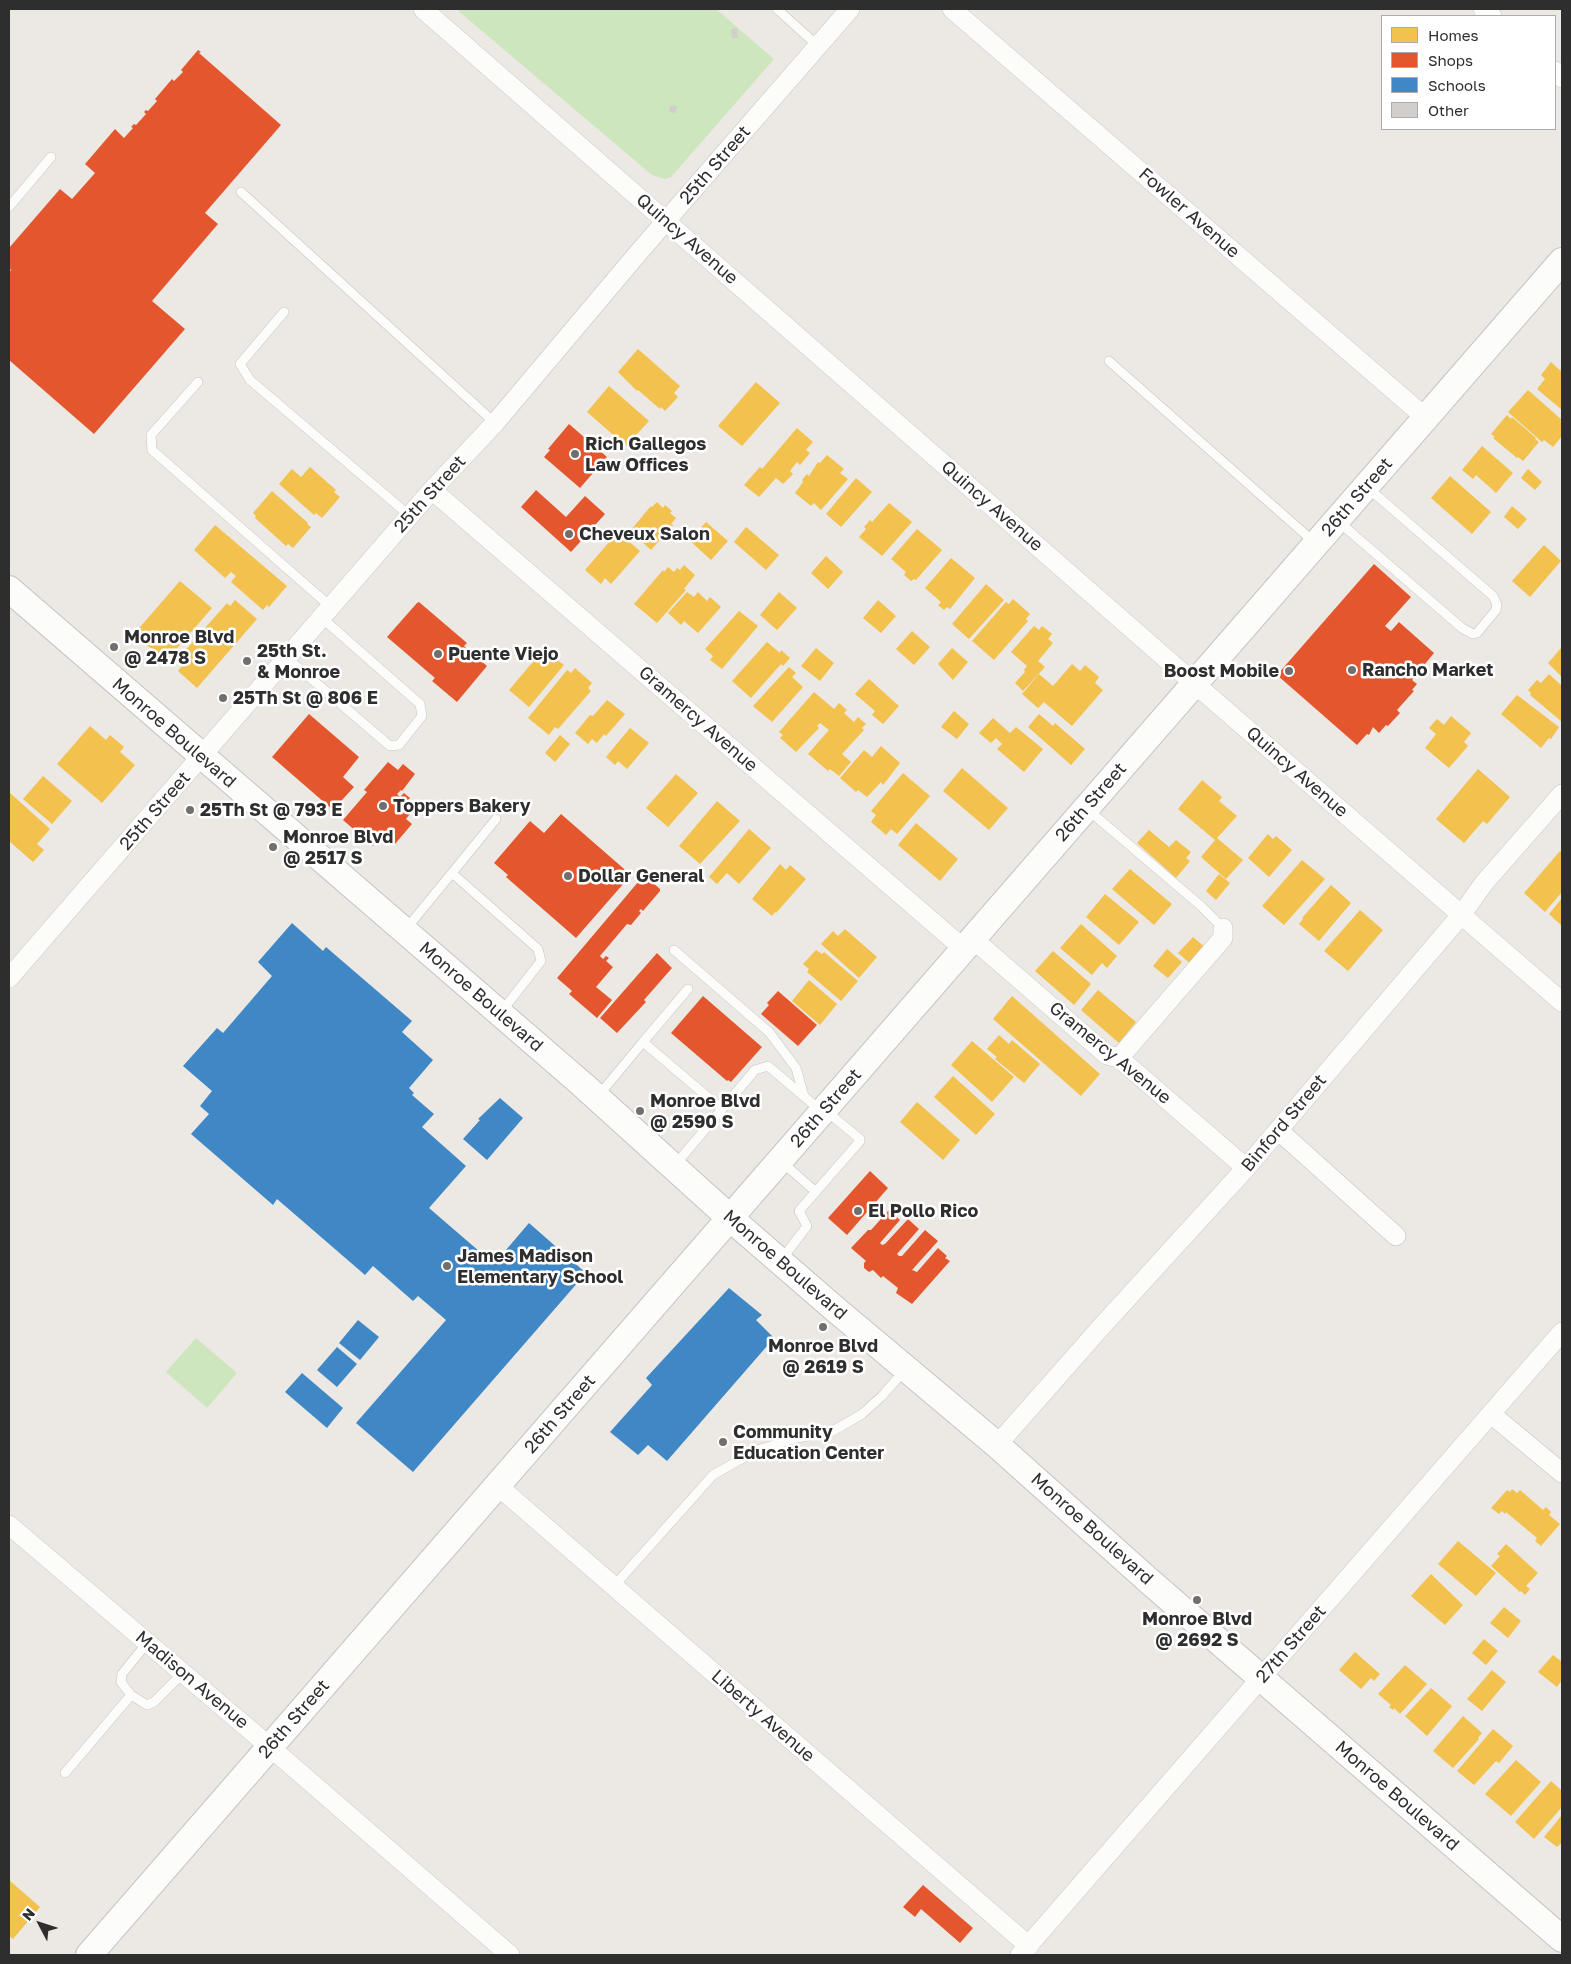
<!DOCTYPE html>
<html>
<head>
<meta charset="utf-8">
<style>
  body { margin:0 }
  #map { position:relative; width:1571px; height:1964px; overflow:hidden; background:#ece8e4; font-family:"Golos Text",sans-serif }
  canvas { display:block }
  .frame { position:absolute; inset:0; border:10px solid #2e2e2e; pointer-events:none }
  .legend { position:absolute; left:1381px; top:15px; width:175px; height:115px; box-sizing:border-box; background:#fff; border:1px solid #ababab; margin:0; padding:6px 9px; list-style:none; font-size:15px; color:#2e2e2e }
  .legend li { display:flex; align-items:center; gap:10px; height:25px }
  .legend b { width:25px; border:1px solid #ababab }
  .north { position:absolute; left:15px; top:1899px; width:50px; height:50px; -webkit-text-stroke:4px #fff; paint-order:stroke; rotate:310deg; font-size:14px; font-weight:700; line-height:20px; text-align:center; color:#2e2e2e }
  .north::after { content:''; display:block; margin:auto; width:18px; height:22px; background:#2e2e2e; clip-path:polygon(50% 0,100% 100%,50% 72%,0 100%) }
</style>
</head>
<body>
<div id="map">
<canvas width="1571" height="1964"></canvas>
<div class="frame"></div>
<ul class="legend">
<li><b style="height:14px;background:#f2c14e"></b>Homes</li>
<li><b style="height:14px;background:#e4572e"></b>Shops</li>
<li><b style="height:14px;background:#3f88c5"></b>Schools</li>
<li><b style="height:14px;background:#d1cecb"></b>Other</li>
</ul>
<div class="north">N</div>
</div>
<script>
const context = document.querySelector('canvas').getContext('2d');
context.lineJoin = 'round';
function fill(path, color) {
  context.fillStyle = color;
  context.fill(path, 'evenodd');
}
function toPath(rows) {
  const path = new Path2D();
  for (const r of rows) {
    path.moveTo(r[0], r[1]);
    for (let i = 2; i < r.length; i += 2) path.lineTo(r[i], r[i + 1]);
  }
  return path;
}
function strokePath(path, color, width, dash) {
  context.strokeStyle = color;
  context.lineWidth = width;
  context.lineCap = dash ? 'butt' : 'round';
  context.setLineDash(dash || []);
  context.stroke(path);
}
function label(font, color, halo, rows, align = 'center') {
  context.font = font + ' "Golos Text",sans-serif';
  context.lineWidth = 5;
  context.setLineDash([]);
  context.textBaseline = 'middle';
  context.strokeStyle = halo;
  context.fillStyle = color;
  for (const [text, x, y, turn = 0] of rows) {
    context.save();
    context.translate(x, y);
    context.rotate((+turn || 0) * Math.PI / 180);
    context.textAlign = isNaN(turn) ? turn : align;
    if (halo) context.strokeText(text, 0, 0);
    context.fillText(text, 0, 0);
    context.restore();
  }
}
const green = toPath([
  [456,9,716,9,774,59,671,177,665,179,652,175],
  [196,1338,237,1373,207,1408,166,1372]
]);
const homes = toPath([
  [638,349,680,386,674,393,678,397,665,411,661,407,660,409,638,390,637,391,618,372],
  [1551,362,1562,372,1562,410,1537,389,1545,379,1541,375],
  [756,382,780,403,742,446,718,426],
  [609,386,649,421,626,446,587,412],
  [1528,390,1562,420,1560,421,1562,423,1562,436,1553,447,1544,440,1542,442,1508,412],
  [1507,415,1511,419,1512,417,1536,438,1535,439,1539,442,1523,461,1518,457,1517,458,1493,438,1495,437,1491,434],
  [797,428,813,442,806,450,810,453,800,465,797,462,790,471,793,474,783,484,776,478,759,497,744,485,760,467,762,469],
  [1482,446,1513,473,1496,493,1476,475,1473,479,1462,470],
  [827,455,844,469,840,473,848,479,821,510,814,503,811,506,795,493,803,482,802,480,807,474,809,476,818,462,820,463],
  [310,467,336,490,334,492,340,497,322,518,316,513,314,515,279,484,292,469,301,477],
  [1528,469,1542,482,1535,490,1521,478],
  [1450,476,1491,512,1472,534,1431,498],
  [856,478,872,492,841,527,826,514],
  [272,491,308,523,307,524,311,527,293,548,288,544,286,546,255,518,256,516,253,513],
  [657,502,663,508,665,505,672,511,670,513,676,518,671,524,673,525,651,550,630,531,651,506,652,507],
  [889,503,912,522,882,556,859,537,866,529,864,527,870,520,872,522],
  [1512,506,1527,519,1518,529,1504,517],
  [706,522,728,541,711,560,689,540],
  [215,525,287,586,269,607,267,605,263,610,231,582,236,576,231,572,225,578,194,550],
  [746,527,779,555,766,570,734,542],
  [917,529,942,550,916,580,914,579,911,581,904,575,906,572,891,559],
  [618,532,640,551,611,584,605,578,601,584,585,570],
  [1544,545,1561,561,1530,597,1512,581],
  [826,556,843,572,828,589,811,573],
  [951,558,975,578,950,609,947,607,944,610,938,605,941,602,925,588],
  [684,565,695,575,684,589,686,590,657,623,634,604,663,570,664,572,668,567,674,572,677,568,680,570],
  [180,581,212,608,166,661,134,634],
  [986,584,1004,600,969,639,952,624],
  [687,592,694,597,698,592,707,601,710,597,721,607,698,633,684,621,681,625,668,613],
  [779,592,797,608,777,630,760,615],
  [1013,599,1030,614,1026,619,1028,621,994,660,972,641,1006,602,1009,604],
  [235,600,257,619,197,688,178,671,182,666,176,661,198,636,204,641,211,633,205,628,227,603,230,606],
  [878,600,896,616,881,633,863,618],
  [739,611,758,626,722,669,710,660,713,656,705,649],
  [1034,626,1039,630,1042,626,1052,634,1048,639,1053,643,1038,661,1045,667,1023,691,1015,683,1025,672,1024,670,1027,666,1011,652],
  [912,631,930,647,914,665,896,649],
  [767,642,780,653,781,650,790,658,783,666,781,664,751,698,732,681],
  [1562,647,1562,677,1548,663],
  [816,648,834,663,820,681,801,666],
  [952,648,968,662,953,680,938,664],
  [543,650,564,665,529,707,509,690],
  [1072,664,1080,671,1085,665,1099,677,1095,683,1103,690,1072,726,1044,702,1038,708,1022,694,1039,674,1053,686],
  [789,667,796,673,792,677,803,687,772,722,753,706],
  [575,668,592,683,588,688,591,691,558,729,555,727,549,735,528,718,567,670,571,673],
  [1549,674,1562,686,1562,722,1530,695,1531,693,1528,690,1537,680,1541,683],
  [869,679,899,706,883,724,872,715,875,711,855,694],
  [814,692,834,709,839,703,847,710,844,713,854,722,858,717,866,724,862,728,864,730,842,754,851,762,839,776,830,769,828,771,808,754,829,730,820,723,817,726,819,728,796,752,780,738,783,735,779,732],
  [1517,695,1559,727,1551,739,1549,738,1541,748,1501,714],
  [607,700,625,714,606,736,604,734,597,743,592,739,588,744,575,733,590,715,593,716],
  [954,711,969,724,957,739,941,727],
  [1039,714,1053,726,1055,723,1085,749,1071,765,1028,727],
  [1451,716,1471,733,1464,742,1468,746,1449,768,1425,748,1436,734,1429,728,1437,719,1444,725],
  [993,718,1010,733,1016,727,1043,749,1024,772,997,749,1002,744,996,738,991,743,979,733],
  [90,726,106,740,110,735,124,747,120,752,135,765,102,803,57,764],
  [630,728,649,743,627,769,618,761,615,765,606,757],
  [560,735,570,744,555,762,545,753],
  [881,746,900,763,883,785,881,782,867,797,858,790,856,792,840,778,864,750,872,757],
  [962,768,1008,808,989,830,943,791],
  [1478,769,1510,797,1487,824,1483,821,1464,843,1436,819],
  [903,773,930,796,897,834,891,829,886,835,871,822,876,815,871,811],
  [676,774,698,793,668,827,646,808],
  [43,776,72,801,52,824,23,799],
  [1202,780,1222,797,1219,801,1237,816,1217,838,1243,860,1226,879,1201,857,1215,840,1178,809],
  [9,792,50,829,37,844,44,850,33,862,9,841],
  [717,801,740,821,700,864,679,846],
  [916,823,958,859,940,881,898,845],
  [749,829,771,848,739,884,727,873,717,884,709,877],
  [1149,830,1169,847,1176,840,1191,852,1186,858,1190,861,1176,878,1137,843],
  [1268,834,1273,839,1276,836,1292,850,1269,877,1248,858],
  [1560,851,1562,853,1562,892,1545,912,1524,893],
  [1302,860,1325,879,1284,925,1262,906],
  [780,864,786,870,790,865,806,879,776,913,775,912,772,916,752,899],
  [1130,869,1172,904,1154,925,1112,889],
  [1219,874,1230,883,1216,900,1206,891],
  [1331,885,1351,903,1319,941,1299,924,1303,919,1302,918],
  [1105,894,1139,922,1119,945,1086,917],
  [1562,898,1562,926,1549,914],
  [1360,910,1383,930,1348,971,1324,951],
  [1081,924,1117,956,1107,968,1102,963,1092,975,1060,948],
  [845,929,877,957,859,978,821,944,833,931,838,936],
  [1193,937,1207,949,1192,965,1178,953],
  [1167,949,1182,962,1168,978,1153,966],
  [816,950,822,954,824,952,858,981,841,1001,807,972,809,969,803,964],
  [1053,951,1091,984,1074,1005,1035,971],
  [809,980,837,1004,820,1025,792,1001],
  [1098,990,1136,1022,1119,1043,1081,1010],
  [1012,996,1100,1074,1081,1096,993,1019],
  [999,1035,1009,1044,1012,1040,1040,1064,1024,1083,995,1059,997,1057,987,1049],
  [972,1041,1014,1077,992,1102,951,1065],
  [953,1076,995,1114,976,1135,934,1097],
  [917,1102,960,1140,943,1160,900,1122],
  [1512,1489,1517,1493,1520,1490,1543,1510,1546,1507,1551,1512,1549,1515,1560,1524,1541,1546,1535,1541,1537,1538,1506,1512,1505,1514,1502,1511,1499,1514,1491,1508,1507,1490,1510,1492],
  [1458,1541,1496,1573,1476,1596,1438,1564],
  [1506,1544,1538,1573,1526,1586,1530,1589,1525,1595,1521,1591,1520,1592,1491,1566,1500,1556,1497,1554],
  [1431,1574,1463,1605,1445,1625,1411,1596],
  [1504,1607,1521,1621,1508,1638,1490,1623],
  [1484,1639,1498,1651,1486,1665,1472,1653],
  [1355,1652,1380,1674,1374,1681,1371,1678,1361,1689,1339,1670],
  [1553,1655,1562,1662,1562,1680,1557,1687,1538,1672],
  [1405,1665,1427,1684,1400,1714,1394,1708,1393,1710,1389,1707,1391,1705,1378,1694],
  [1492,1670,1506,1682,1482,1711,1467,1699],
  [1431,1688,1452,1706,1427,1736,1405,1716],
  [1463,1716,1482,1733,1478,1738,1479,1739,1453,1768,1433,1751],
  [1493,1729,1513,1746,1499,1763,1496,1761,1474,1785,1457,1771],
  [1516,1760,1541,1782,1511,1816,1485,1794],
  [1551,1781,1562,1791,1562,1807,1534,1839,1515,1822],
  [1562,1815,1562,1842,1557,1847,1544,1837],
  [9,1880,40,1907,13,1939,9,1936]
]);
const shops = toPath([
  [198,50,201,52,199,53,281,125,205,213,218,224,152,301,185,329,94,434,9,360,9,273,11,270,9,268,9,248,60,189,72,199,95,173,85,164,115,129,124,138,133,128,131,127,134,124,136,125,146,114,144,112,146,110,148,111,157,101,155,99,172,79,174,81,183,72,181,70],
  [569,424,607,457,580,488,544,457,550,450,548,449],
  [536,490,566,517,585,496,605,514,571,552,521,507],
  [1374,564,1411,597,1385,626,1391,631,1399,622,1434,653,1412,680,1417,684,1412,690,1414,691,1397,710,1400,713,1388,726,1386,725,1379,733,1373,727,1369,735,1367,734,1357,745,1277,675],
  [419,602,467,643,464,646,487,666,457,702,432,681,435,678,387,637,417,603],
  [309,714,359,757,343,777,354,787,333,810,272,757],
  [388,762,398,770,403,764,415,774,402,791,401,790,397,794,400,797,404,793,410,798,406,803,414,809,406,819,412,824,395,844,383,834,373,846,343,820,367,792,364,790],
  [561,814,631,875,576,938,506,877,508,875,494,863,530,821,544,833],
  [644,875,660,889,660,891,643,911,641,909,639,911,641,913,631,925,627,924,600,956,603,959,606,956,609,958,606,961,613,967,596,987,612,1000,597,1018,569,994,572,991,557,978],
  [657,953,672,968,644,1000,646,1002,617,1033,600,1018],
  [778,991,817,1025,798,1046,761,1014,769,1005,767,1003],
  [703,996,762,1047,731,1082,728,1080,727,1081,671,1033],
  [870,1171,888,1188,847,1235,828,1218],
  [889,1210,900,1220,880,1243,882,1245,885,1244,908,1219,919,1229,897,1254,899,1256,902,1256,925,1230,938,1241,912,1270,917,1272,938,1248,947,1256,945,1258,950,1261,912,1304,896,1293,898,1288,883,1276,881,1278,873,1270,869,1272,864,1268,864,1263,866,1261,851,1248,868,1230,871,1230],
  [923,1885,973,1928,960,1943,921,1909,915,1917,903,1907]
]);
const schools = toPath([
  [292,923,323,951,326,947,412,1021,402,1032,433,1060,409,1088,414,1093,412,1095,434,1114,422,1127,466,1166,429,1208,494,1264,529,1223,586,1273,413,1472,356,1423,446,1320,418,1296,413,1301,373,1266,365,1275,277,1199,273,1205,191,1134,209,1114,200,1106,212,1091,183,1066,217,1028,223,1033,272,976,258,962],
  [500,1098,523,1118,487,1160,463,1139,480,1120,478,1119],
  [729,1288,762,1315,756,1320,774,1338,667,1461,648,1445,638,1455,610,1432,652,1385,646,1378],
  [358,1320,379,1337,360,1360,339,1343],
  [337,1347,357,1364,337,1387,317,1370],
  [302,1373,343,1408,327,1428,285,1392]
]);
const building = toPath([
  [737,28,738,38,732,38,731,29],
  [670,106,677,106,676,113,669,112]
]);
const lane = toPath([
  [777,9,818,46],
  [241,192,495,423],
  [9,207,51,157],
  [284,312,240,364,250,380,410,516],
  [1109,361,1314,542],
  [198,382,151,435,152,450,331,607],
  [1339,522,1462,628,1473,634,1477,633,1496,610,1497,605,1493,596,1368,488],
  [287,658,390,746,399,745,422,716,420,704,322,618],
  [1087,809,1201,906,1223,928],
  [496,819,452,873,538,949,541,961,502,1011],
  [406,929,452,873],
  [674,950,769,1032,796,1068,804,1096],
  [643,1042,688,989],
  [599,1095,643,1042,722,1109],
  [782,1162,816,1192],
  [675,1165,755,1070,768,1066,820,1110],
  [782,1259,807,1226,799,1211,860,1141,860,1139,825,1110],
  [614,1586,713,1475,757,1450,797,1438,833,1431,862,1414,882,1396,904,1371],
  [147,1643,122,1674,121,1682,131,1695,147,1705,154,1702,183,1673],
  [65,1773,131,1695]
]);
const street = toPath([
  [423,9,1195,684,1562,1002],
  [952,9,1426,418],
  [1483,9,1492,16],
  [1555,71,1562,78],
  [432,490,964,949],
  [973,939,1107,1055,1119,1058,1246,1168],
  [9,978,432,490,495,423,639,252,850,9],
  [1119,1058,1223,938,1223,928],
  [1278,1130,1396,1236],
  [1491,1414,1562,1473],
  [997,1445,1102,1326,1246,1168,1462,914,1484,883,1562,794],
  [498,1486,1029,1946],
  [9,1525,270,1747,510,1955],
  [1020,1955,1562,1332]
]);
const secondary = toPath([
  [9,589,583,1085,730,1218,835,1309,997,1445,1148,1580,1562,1939],
  [89,1955,1562,261]
]);
const markers = [
  [575,454,5,"#706f6e"],
  [569,534,5,"#706f6e"],
  [114,647,5,"#706f6e"],
  [438,654,5,"#706f6e"],
  [247,661,5,"#706f6e"],
  [1352,670,5,"#706f6e"],
  [1289,671,5,"#706f6e"],
  [223,698,5,"#706f6e"],
  [383,806,5,"#706f6e"],
  [190,810,5,"#706f6e"],
  [273,847,5,"#706f6e"],
  [568,876,5,"#706f6e"],
  [640,1111,5,"#706f6e"],
  [858,1211,5,"#706f6e"],
  [447,1266,5,"#706f6e"],
  [823,1327,5,"#706f6e"],
  [723,1442,5,"#706f6e"],
  [1197,1600,5,"#706f6e"]
];
const streetNames = [
  ["25th Street",715,165,-49],
  ["Fowler Avenue",1189,213,41],
  ["Quincy Avenue",687,239,41],
  ["25th Street",430,494,-48],
  ["26th Street",1357,497,-49],
  ["Quincy Avenue",992,506,41],
  ["Gramercy Avenue",698,719,41],
  ["Monroe Boulevard",174,733,41],
  ["Quincy Avenue",1297,772,41],
  ["26th Street",1091,802,-49],
  ["25th Street",155,811,-49],
  ["Monroe Boulevard",481,997,41],
  ["Gramercy Avenue",1110,1053,39],
  ["26th Street",826,1108,-49],
  ["Binford Street",1284,1123,-50],
  ["Monroe Boulevard",785,1265,41],
  ["26th Street",560,1414,-49],
  ["Monroe Boulevard",1092,1529,42],
  ["27th Street",1291,1644,-49],
  ["Madison Avenue",192,1680,40],
  ["Liberty Avenue",763,1716,41],
  ["26th Street",294,1719,-49],
  ["Monroe Boulevard",1397,1796,41]
];
const poiNames = [
  ["Rich Gallegos",585,444],
  ["Law Offices",585,465],
  ["Cheveux Salon",579,534],
  ["Monroe Blvd",124,637],
  ["@ 2478 S",124,658],
  ["25th St.",257,651],
  ["& Monroe",257,672],
  ["Puente Viejo",448,654],
  ["Rancho Market",1362,670],
  ["Boost Mobile",1279,671,"right"],
  ["25Th St @ 806 E",233,698],
  ["Toppers Bakery",393,806],
  ["25Th St @ 793 E",200,810],
  ["Monroe Blvd",283,837],
  ["@ 2517 S",283,858],
  ["Dollar General",578,876],
  ["Monroe Blvd",650,1101],
  ["@ 2590 S",650,1122],
  ["El Pollo Rico",868,1211],
  ["James Madison",457,1256],
  ["Elementary School",457,1277],
  ["Monroe Blvd",823,1346,"center"],
  ["@ 2619 S",823,1367,"center"],
  ["Community",733,1432],
  ["Education Center",733,1453],
  ["Monroe Blvd",1197,1619,"center"],
  ["@ 2692 S",1197,1640,"center"]
];
fill(green, '#cee6be');
fill(homes, '#f2c14e');
fill(shops, '#e4572e');
fill(schools, '#3f88c5');
fill(building, '#d1cecb');
strokePath(lane, '#c5c4c5', 10);
strokePath(street, '#c5c4c5', 20);
strokePath(secondary, '#c5c4c5', 28);
strokePath(lane, '#fcfcfb', 9);
strokePath(street, '#fcfcfb', 19);
strokePath(secondary, '#fcfcfb', 26);
for (const [x, y, r, color] of markers) {
  const dot = new Path2D();
  dot.arc(x, y, r, 0, 2 * Math.PI);
  context.fillStyle = color;
  context.fill(dot);
  strokePath(dot, '#fff', 2);
}
label('18px', '#2e2e2e', '#fff', streetNames);
label('bold 18px', '#2e2e2e', '#fff', poiNames, 'left');
</script>
</body>
</html>
